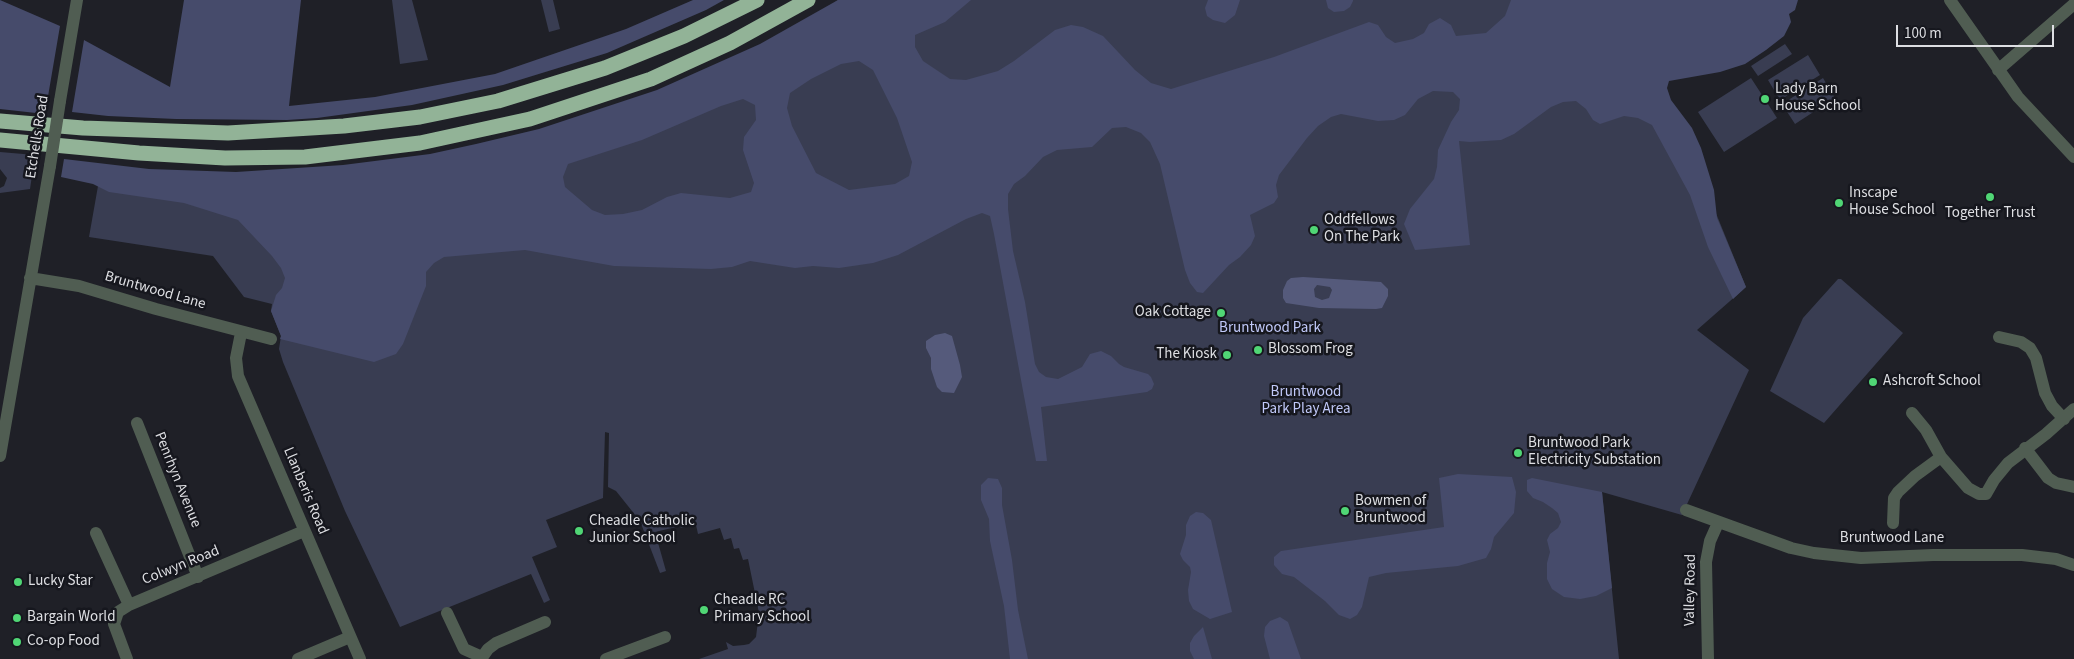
<!DOCTYPE html>
<html>
<head>
<meta charset="utf-8">
<style>
  body { margin:0 }
  #map { position:relative; width:2074px; height:659px; overflow:hidden; background:#1f2027; font-family:"Source Sans 3",sans-serif }
  canvas { display:block }
  .scale { position:absolute; left:1896px; top:25px; width:158px; height:22px; box-sizing:border-box; border:2px solid #dedfe3; border-top:0; padding-left:6px; font-size:15px; line-height:18px; white-space:nowrap; color:#dedfe3; -webkit-text-stroke:4px #16171e; paint-order:stroke }
</style>
</head>
<body>
<div id="map">
<canvas width="2074" height="659"></canvas>
<div class="scale">100 m</div>
</div>
<script>
const context = document.querySelector('canvas').getContext('2d');
context.lineJoin = 'round';
function fill(path, color) {
  context.fillStyle = color;
  context.fill(path, 'evenodd');
}
function toPath(rows) {
  const path = new Path2D();
  for (const r of rows) {
    path.moveTo(r[0], r[1]);
    for (let i = 2; i < r.length; i += 2) path.lineTo(r[i], r[i + 1]);
  }
  return path;
}
function strokePath(path, color, width, dash) {
  context.strokeStyle = color;
  context.lineWidth = width;
  context.lineCap = dash ? 'butt' : 'round';
  context.setLineDash(dash || []);
  context.stroke(path);
}
function label(font, color, halo, rows, align = 'center') {
  context.font = font + ' "Source Sans 3",sans-serif';
  context.lineWidth = 5;
  context.setLineDash([]);
  context.textBaseline = 'middle';
  context.strokeStyle = halo;
  context.fillStyle = color;
  for (const [text, x, y, turn = 0] of rows) {
    context.save();
    context.translate(x, y);
    context.rotate((+turn || 0) * Math.PI / 180);
    context.textAlign = isNaN(turn) ? turn : align;
    if (halo) context.strokeText(text, 0, 0);
    context.fillText(text, 0, 0);
    context.restore();
  }
}
const green = toPath([
  [392,0,412,0,428,60,400,64],
  [541,0,553,0,560,29,549,32],
  [838,0,1775,0,1650,51,1746,287,1697,330,1749,370,1682,515,1602,492,1619,659,699,659,728,649,726,642,733,646,744,645,749,644,756,637,759,613,748,559,743,560,739,548,734,549,731,538,724,540,720,528,698,534,696,525,681,528,680,526,655,532,666,571,660,573,640,521,616,491,608,487,609,433,605,432,603,498,546,520,557,547,532,557,550,600,544,603,531,574,400,627,345,511,283,362,279,349,281,336,271,311,272,304,244,297,213,256,89,237,98,186,469,156,681,85,808,21],
  [1785,44,1792,54,1758,76,1751,66],
  [1808,55,1820,75,1780,100,1768,80],
  [1751,78,1777,118,1724,152,1698,112],
  [1823,78,1835,98,1795,124,1782,104],
  [0,152,35,155,30,189,0,193,0,188,4,186,7,178,0,169],
  [1838,279,1841,279,1903,333,1824,423,1770,391,1803,318]
]);
const forest = toPath([
  [0,0,60,26,45,114,0,109],
  [184,0,301,0,289,106,375,97,495,74,626,29,693,0,724,0,706,10,607,53,503,85,412,105,317,118,287,120,176,119,108,116,72,112,84,40,170,87],
  [838,0,971,0,945,22,915,35,915,47,923,61,950,79,966,80,998,71,1014,61,1055,30,1071,25,1083,27,1103,36,1135,70,1151,83,1171,89,1274,57,1369,22,1378,25,1386,37,1395,43,1413,39,1424,33,1429,24,1440,18,1451,25,1456,36,1486,33,1505,16,1511,0,1798,0,1795,10,1789,14,1791,22,1784,36,1766,50,1745,64,1720,72,1669,81,1667,88,1671,100,1692,128,1701,148,1714,190,1717,218,1746,287,1733,299,1708,247,1690,195,1652,125,1638,118,1624,116,1600,124,1593,120,1586,109,1576,101,1563,102,1551,107,1514,134,1501,140,1470,142,1459,141,1470,245,1415,250,1404,224,1410,209,1434,179,1437,167,1438,150,1451,122,1459,110,1460,99,1453,92,1433,91,1418,99,1405,115,1394,120,1378,121,1341,114,1331,117,1318,126,1307,138,1279,175,1276,185,1278,197,1274,203,1250,215,1255,236,1251,245,1240,257,1229,265,1203,293,1197,292,1190,283,1185,270,1160,164,1150,142,1141,133,1126,127,1112,128,1092,147,1057,150,1043,157,1025,176,1014,184,1008,194,1008,209,1013,251,1025,302,1035,364,1039,372,1046,377,1058,379,1082,367,1090,354,1101,351,1111,356,1119,364,1124,367,1148,374,1151,377,1154,384,1152,389,1147,392,1041,407,1047,461,1036,461,994,234,990,216,982,213,966,219,898,255,873,263,839,268,813,266,795,268,750,261,732,267,711,269,614,266,525,250,444,257,434,263,426,272,426,286,403,344,396,354,374,362,280,339,281,336,271,311,276,295,282,288,285,278,281,268,272,256,238,220,184,203,109,192,93,184,61,177,64,159,149,169,236,172,343,165,430,154,476,144,539,129,657,90,760,44],
  [859,61,873,70,897,118,912,162,909,176,895,184,849,190,816,173,792,126,787,108,790,93,811,79,841,64],
  [743,99,755,105,756,120,744,137,743,150,754,183,751,192,730,198,681,193,667,197,642,210,623,214,605,215,592,210,565,187,563,177,568,164,642,140,721,106],
  [1208,0,1240,0,1235,15,1225,23,1213,20,1207,16,1205,8],
  [1326,0,1353,0,1353,1,1350,7,1344,11,1334,12,1328,8],
  [1458,474,1512,477,1516,492,1514,513,1494,537,1491,549,1486,558,1458,566,1386,573,1369,577,1362,607,1357,615,1350,619,1339,615,1325,601,1294,577,1282,574,1274,565,1274,557,1281,551,1444,527,1439,478],
  [988,478,998,479,1002,488,1002,505,1012,560,1018,610,1028,659,1010,659,1004,606,990,541,989,519,981,500,981,485],
  [1532,478,1602,492,1612,588,1596,596,1580,599,1564,597,1552,589,1547,579,1547,563,1550,552,1547,540,1550,534,1558,528,1561,522,1558,513,1552,508,1543,502,1533,498,1527,491,1527,480],
  [1196,512,1203,513,1211,520,1232,612,1210,619,1193,609,1189,601,1188,590,1191,572,1190,567,1183,560,1180,554,1186,535,1186,525,1190,516],
  [1280,617,1288,622,1301,659,1270,659,1264,636,1265,627,1270,621],
  [1203,627,1212,659,1194,659,1190,651,1190,643,1194,636]
]);
const water = toPath([
  [1303,277,1381,282,1388,289,1388,296,1382,308,1376,309,1319,308,1286,303,1283,298,1283,290,1287,281,1291,278],
  [1317,285,1330,287,1332,290,1329,298,1322,300,1315,297,1314,289],
  [945,333,952,336,960,365,962,377,954,393,942,392,937,387,931,369,931,358,926,348,926,341,935,335]
]);
const minor = toPath([
  [1950,0,2018,97,2074,157],
  [1998,70,2074,4],
  [60,101,77,0],
  [30,278,79,286,156,309,271,339],
  [241,333,236,358,238,376,360,659],
  [1999,337,2021,342,2030,348,2036,358,2045,393,2052,406,2064,419],
  [1912,413,1926,430,1941,457,1968,488,1979,494,1986,494,1994,480,2008,463,2046,434,2074,409],
  [137,423,198,577],
  [2025,448,2048,478,2056,483,2074,487],
  [0,456,50,166],
  [1686,510,1791,548,1814,553,1861,558,1933,555,2022,555,2056,559,2074,565],
  [1893,523,1894,498,1898,492,1915,476,1941,457],
  [96,533,129,605],
  [447,613,464,649,482,657],
  [127,659,114,624,118,612,129,605,304,531],
  [298,659,350,637],
  [481,659,488,649,496,643,545,622],
  [606,659,665,637],
  [1708,659,1706,562,1710,541,1718,523]
]);
const highway = toPath([
  [0,121,83,128,228,133,344,126,420,117,498,101,605,68,684,36,757,0],
  [0,140,139,153,225,158,305,157,420,143,530,119,651,79,730,43,808,0]
]);
const minorBridge = toPath([
  [50,166,60,101]
]);
const markers = [
  [1765,99,5,"#50d675"],
  [1990,197,5,"#50d675"],
  [1839,203,5,"#50d675"],
  [1314,230,5,"#50d675"],
  [1221,313,5,"#50d675"],
  [1258,350,5,"#50d675"],
  [1227,355,5,"#50d675"],
  [1873,382,5,"#50d675"],
  [1518,453,5,"#50d675"],
  [1345,511,5,"#50d675"],
  [579,531,5,"#50d675"],
  [18,582,5,"#50d675"],
  [704,610,5,"#50d675"],
  [17,618,5,"#50d675"],
  [17,642,5,"#50d675"]
];
const poiNames = [
  ["Lady Barn",1775,90],
  ["House School",1775,107],
  ["Inscape",1849,194],
  ["House School",1849,211],
  ["Together Trust",1990,214,"center"],
  ["Oddfellows",1324,221],
  ["On The Park",1324,238],
  ["Oak Cottage",1211,313,"right"],
  ["Blossom Frog",1268,350],
  ["The Kiosk",1217,355,"right"],
  ["Ashcroft School",1883,382],
  ["Bruntwood Park",1528,444],
  ["Electricity Substation",1528,461],
  ["Bowmen of",1355,502],
  ["Bruntwood",1355,519],
  ["Cheadle Catholic",589,522],
  ["Junior School",589,539],
  ["Lucky Star",28,582],
  ["Cheadle RC",714,601],
  ["Primary School",714,618],
  ["Bargain World",27,618],
  ["Co-op Food",27,642]
];
const streetNames = [
  ["Etchells Road",38,137,-81],
  ["Bruntwood Lane",155,291,16],
  ["Penrhyn Avenue",177,480,68],
  ["Llanberis Road",305,491,67],
  ["Bruntwood Lane",1892,539],
  ["Colwyn Road",181,566,-22],
  ["Valley Road",1691,590,-89]
];
const parkNames = [
  ["Bruntwood Park",1270,329],
  ["Bruntwood",1306,393],
  ["Park Play Area",1306,410]
];
fill(green, '#393d52');
fill(forest, '#464b6b');
fill(water, '#555a7b');
strokePath(minor, '#505d52', 12);
strokePath(highway, '#92b397', 15);
strokePath(minorBridge, '#505d52', 12);
for (const [x, y, r, color] of markers) {
  const dot = new Path2D();
  dot.arc(x, y, r, 0, 2 * Math.PI);
  context.fillStyle = color;
  context.fill(dot);
  strokePath(dot, '#16171e', 2);
}
label('15px', '#dedfe3', '#16171e', poiNames, 'left');
label('15px', '#dedfe3', '#16171e', streetNames);
label('15px', '#c1c9f9', '#16171e', parkNames);
</script>
</body>
</html>
